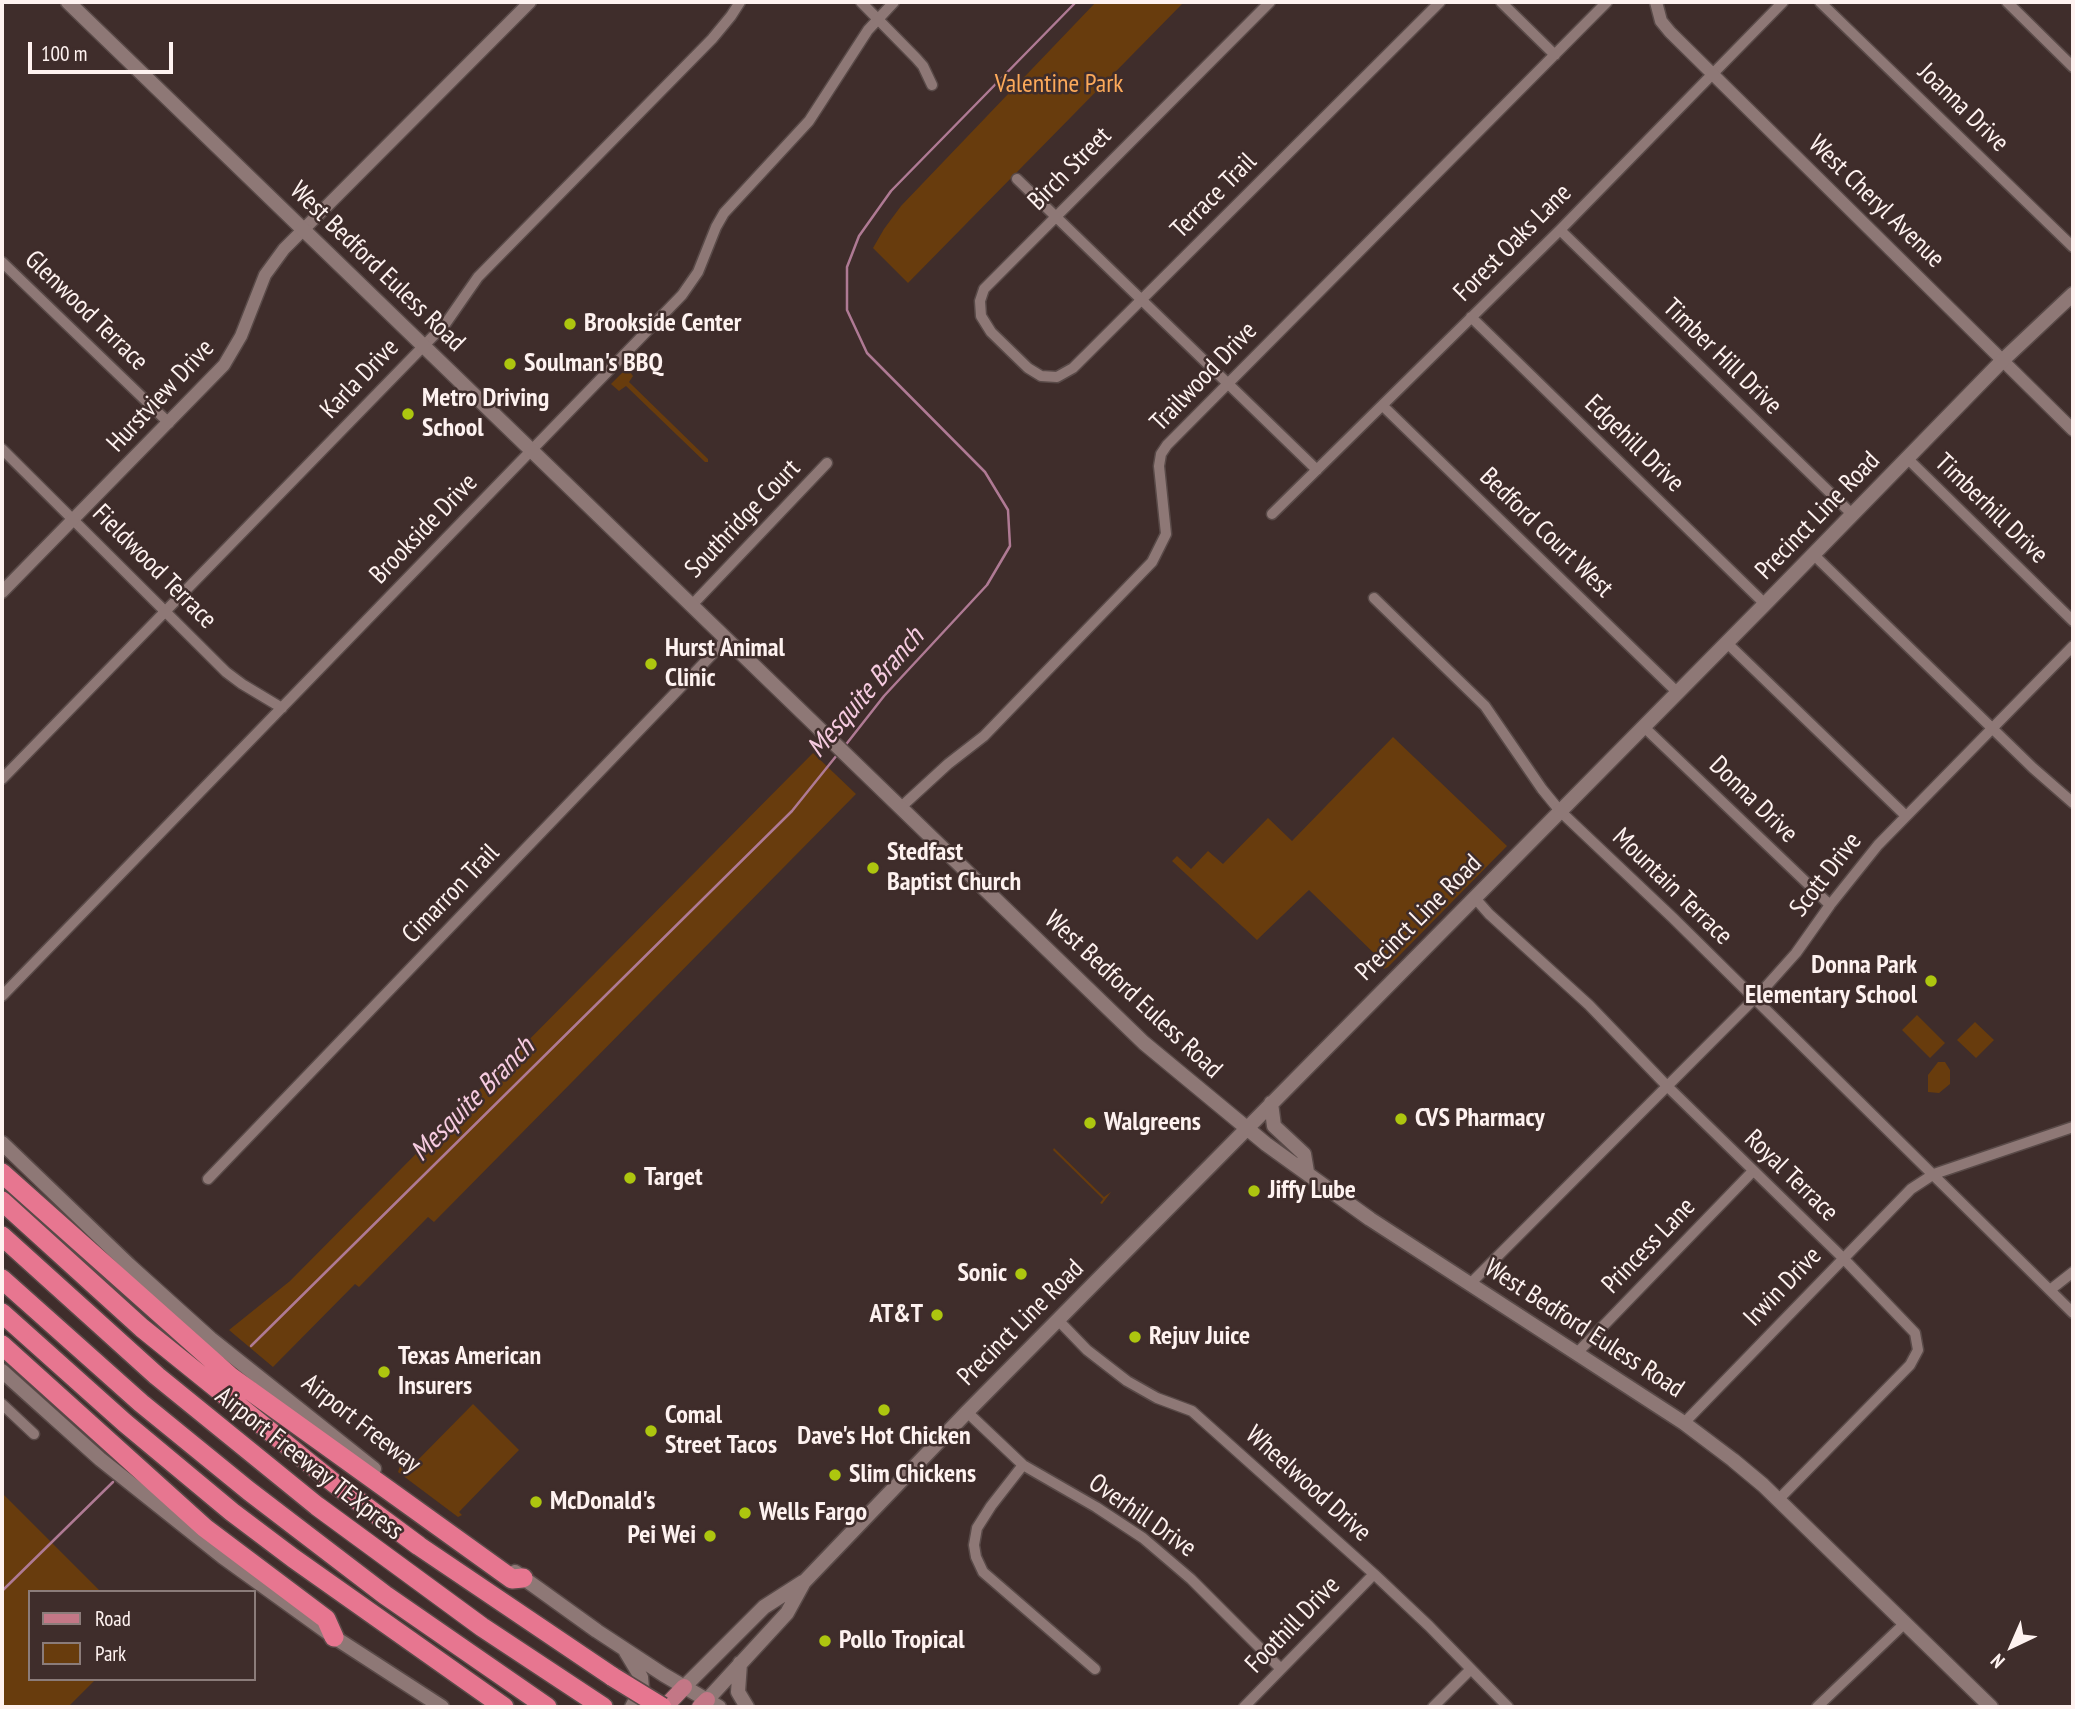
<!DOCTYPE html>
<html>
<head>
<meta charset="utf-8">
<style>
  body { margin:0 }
  #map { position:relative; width:2075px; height:1709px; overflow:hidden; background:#3f2d2b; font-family:"PT Sans Narrow",sans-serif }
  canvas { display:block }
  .frame { position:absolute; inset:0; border:4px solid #fef2f0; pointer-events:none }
  .legend { position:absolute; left:28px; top:1590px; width:228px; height:91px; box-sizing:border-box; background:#3f2d2b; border:2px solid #8b7c7a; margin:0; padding:9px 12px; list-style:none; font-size:21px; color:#fef2f0 }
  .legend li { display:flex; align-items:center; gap:14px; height:35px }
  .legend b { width:35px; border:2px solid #8b7c7a }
  .north { position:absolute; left:1977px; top:1611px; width:70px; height:70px; -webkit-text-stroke:5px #3f2d2b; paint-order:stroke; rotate:224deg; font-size:19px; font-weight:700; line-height:28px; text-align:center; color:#fef2f0 }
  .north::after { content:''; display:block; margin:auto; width:24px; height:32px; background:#fef2f0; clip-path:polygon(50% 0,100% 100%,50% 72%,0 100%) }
  .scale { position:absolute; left:28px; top:42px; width:145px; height:32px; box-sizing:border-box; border:4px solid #fef2f0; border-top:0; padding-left:9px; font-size:21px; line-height:24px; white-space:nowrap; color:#fef2f0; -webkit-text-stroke:5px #3f2d2b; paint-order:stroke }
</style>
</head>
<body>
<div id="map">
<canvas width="2075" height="1709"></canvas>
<div class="frame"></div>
<ul class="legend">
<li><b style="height:9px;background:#c37786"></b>Road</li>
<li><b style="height:19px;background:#683c0d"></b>Park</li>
</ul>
<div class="north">N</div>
<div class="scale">100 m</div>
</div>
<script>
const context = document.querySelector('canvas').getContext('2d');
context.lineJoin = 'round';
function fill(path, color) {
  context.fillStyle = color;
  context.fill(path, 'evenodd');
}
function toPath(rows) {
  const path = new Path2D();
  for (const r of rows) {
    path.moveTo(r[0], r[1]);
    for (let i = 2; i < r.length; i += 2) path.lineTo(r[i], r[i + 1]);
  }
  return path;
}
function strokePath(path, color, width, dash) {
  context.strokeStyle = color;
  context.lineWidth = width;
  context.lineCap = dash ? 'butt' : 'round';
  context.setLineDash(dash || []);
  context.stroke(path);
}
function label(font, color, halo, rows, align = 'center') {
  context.font = font + ' "PT Sans Narrow",sans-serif';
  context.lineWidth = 5;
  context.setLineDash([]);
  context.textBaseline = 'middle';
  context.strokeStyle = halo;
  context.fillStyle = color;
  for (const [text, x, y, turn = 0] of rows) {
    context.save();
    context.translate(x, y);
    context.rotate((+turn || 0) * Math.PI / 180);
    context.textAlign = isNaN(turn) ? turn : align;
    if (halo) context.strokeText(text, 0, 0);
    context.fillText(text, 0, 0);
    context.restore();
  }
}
const green = toPath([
  [1096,2,1184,2,908,283,873,248,884,229,901,206],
  [627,368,633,376,629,382,708,459,708,462,705,462,626,386,619,391,611,384],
  [1393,737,1507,846,1388,967,1384,969,1379,963,1381,960,1309,890,1257,940,1172,861,1177,856,1191,869,1208,851,1223,864,1268,818,1292,841],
  [813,753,856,794,434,1222,428,1217,359,1287,355,1284,273,1367,229,1330,290,1281],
  [1917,1015,1945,1043,1930,1058,1902,1030],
  [1975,1022,1994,1040,1976,1058,1957,1040],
  [1938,1062,1945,1062,1950,1070,1950,1084,1939,1093,1928,1092,1928,1075],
  [1054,1148,1104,1197,1111,1192,1102,1204,1100,1203,1103,1199,1053,1150],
  [473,1404,519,1450,459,1512,462,1515,458,1517,398,1472,400,1466,407,1471],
  [2,1493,101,1592,30,1592,30,1679,96,1679,68,1707,2,1707]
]);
const stream = toPath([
  [844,747,884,696,987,585,1010,546,1008,510,985,472,867,353,847,310,847,267,859,236,891,191,1076,2],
  [251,1346,792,811,837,755],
  [2,1591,113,1482]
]);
const minor = toPath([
  [861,2,916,58,923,66,932,85],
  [1270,2,984,289,980,301,981,316,991,332,1028,368,1041,376,1057,377,1073,368,1440,2],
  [1501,2,1555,55],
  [1820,2,2073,247],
  [2007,2,2073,67],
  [1017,179,1317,470],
  [1560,230,1853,515],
  [2,262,169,423],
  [1471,317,1765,604],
  [1383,406,1678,693],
  [2,449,226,672,242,684,282,708],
  [1908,459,2073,621],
  [1272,514,1560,230,1783,2],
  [1814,555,2033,768,2073,803],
  [1374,598,1485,706,1542,789,1560,811,1673,918,2073,1313],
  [691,606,827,463],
  [1727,643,1906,816],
  [1644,727,1830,905],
  [2,779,446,323,478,277,712,39,731,16,740,2],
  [900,808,948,764,984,736,1152,562,1166,534,1159,466,1161,454,1167,445,1607,2],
  [1474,897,1489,914,1589,1005,1667,1086,1843,1258,1915,1333,1918,1350,1910,1365,1778,1500],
  [2,996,682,295,698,272,716,227,724,213,809,121,868,30,894,2],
  [208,1179,726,640],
  [1470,1284,1762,991,1796,953,1830,905,1878,845,2073,646],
  [2050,1290,2073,1272],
  [1059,1321,1087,1350,1127,1381,1157,1398,1192,1411,1374,1574,1429,1626,1508,1707],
  [1577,1353,1753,1171],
  [2,1404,34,1434],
  [967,1412,1023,1465,1096,1507,1143,1538,1191,1579,1281,1669],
  [1684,1423,1911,1189,1934,1174,2073,1127],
  [1023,1465,991,1506,977,1528,974,1545,976,1557,983,1572,1095,1669],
  [1244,1707,1374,1574],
  [1433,1707,1471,1669],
  [1817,1707,1905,1623]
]);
const tertiary = toPath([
  [1656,2,1661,21,1670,32,2073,430],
  [2,592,224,365,241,336,265,275,284,249,530,2]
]);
const secondary = toPath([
  [68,2,1144,1043,1266,1144,1370,1219,1684,1423,1733,1460,1763,1485,1991,1707],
  [1271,1103,1274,1126,1304,1154,1307,1172],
  [2,1143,129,1265,211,1339,374,1469],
  [2,1371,100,1459,223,1557,334,1637,442,1707],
  [515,1572,597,1631,664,1675,719,1707],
  [626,1652,641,1677,642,1688,632,1707],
  [740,1663,738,1692,747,1707],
  [684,1687,764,1607,803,1582],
  [707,1700,787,1613,804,1582,967,1412,1765,604,2003,360,2073,294]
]);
const primary = toPath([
  [665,1707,684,1687],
  [700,1707,707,1700]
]);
const motorway = toPath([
  [2,1173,231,1377,512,1579,523,1578],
  [2,1201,142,1328,334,1483,419,1546,613,1677],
  [2,1236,157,1376,317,1506,482,1627,603,1707],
  [2,1279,141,1403,249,1491,385,1595,547,1707],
  [2,1313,125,1423,232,1512,293,1558,504,1707],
  [2,1345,205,1528,326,1619,334,1637]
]);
const motorwayBridge = toPath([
  [613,1677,662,1707]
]);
const markers = [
  [570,324,7,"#adc60f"],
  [510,364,7,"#adc60f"],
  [408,414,7,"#adc60f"],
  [651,664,7,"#adc60f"],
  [873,868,7,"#adc60f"],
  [1931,981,7,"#adc60f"],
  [1401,1119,7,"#adc60f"],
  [1090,1123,7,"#adc60f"],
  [630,1178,7,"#adc60f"],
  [1254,1191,7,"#adc60f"],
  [1021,1274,7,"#adc60f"],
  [937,1315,7,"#adc60f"],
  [1135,1337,7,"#adc60f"],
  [384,1372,7,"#adc60f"],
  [884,1410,7,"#adc60f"],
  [651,1431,7,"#adc60f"],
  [835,1475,7,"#adc60f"],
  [536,1502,7,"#adc60f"],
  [745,1513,7,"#adc60f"],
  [710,1536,7,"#adc60f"],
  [825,1641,7,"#adc60f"]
];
const parkNames = [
  ["Valentine Park",1059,85]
];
const streetNames = [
  ["Joanna Drive",1963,108,44],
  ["Birch Street",1070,169,-45],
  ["Terrace Trail",1214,196,-45],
  ["West Cheryl Avenue",1876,202,44],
  ["Forest Oaks Lane",1513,243,-45],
  ["West Bedford Euless Road",377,267,44],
  ["Glenwood Terrace",86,311,44],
  ["Timber Hill Drive",1722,357,44],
  ["Trailwood Drive",1204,377,-46],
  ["Karla Drive",360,379,-46],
  ["Hurstview Drive",161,396,-47],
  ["Edgehill Drive",1634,444,44],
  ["Timberhill Drive",1991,509,44],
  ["Precinct Line Road",1818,516,-46],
  ["Southridge Court",743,519,-46],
  ["Brookside Drive",424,529,-46],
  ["Bedford Court West",1546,533,44],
  ["Fieldwood Terrace",154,567,45],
  ["Donna Drive",1753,800,44],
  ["Scott Drive",1826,875,-52],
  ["Mountain Terrace",1672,887,44],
  ["Cimarron Trail",451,894,-46],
  ["Precinct Line Road",1419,918,-45],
  ["West Bedford Euless Road",1133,995,43],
  ["Royal Terrace",1791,1176,44],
  ["Princess Lane",1649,1246,-46],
  ["Irwin Drive",1783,1287,-46],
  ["Precinct Line Road",1021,1323,-45],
  ["West Bedford Euless Road",1584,1329,33],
  ["Airport Freeway",361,1424,38],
  ["Airport Freeway TEXpress",309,1464,38],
  ["Wheelwood Drive",1308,1484,42],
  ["Overhill Drive",1142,1516,35],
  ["Foothill Drive",1293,1625,-46]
];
const poiNames = [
  ["Brookside Center",584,324],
  ["Soulman's BBQ",524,364],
  ["Metro Driving",422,399],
  ["School",422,429],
  ["Hurst Animal",665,649],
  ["Clinic",665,679],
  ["Stedfast",887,853],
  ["Baptist Church",887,883],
  ["Donna Park",1917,966,"right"],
  ["Elementary School",1917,996,"right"],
  ["CVS Pharmacy",1415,1119],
  ["Walgreens",1104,1123],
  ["Target",644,1178],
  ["Jiffy Lube",1268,1191],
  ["Sonic",1007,1274,"right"],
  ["AT&T",923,1315,"right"],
  ["Rejuv Juice",1149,1337],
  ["Texas American",398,1357],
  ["Insurers",398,1387],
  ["Comal",665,1416],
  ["Street Tacos",665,1446],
  ["Dave's Hot Chicken",884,1437,"center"],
  ["Slim Chickens",849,1475],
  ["McDonald's",550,1502],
  ["Wells Fargo",759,1513],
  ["Pei Wei",696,1536,"right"],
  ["Pollo Tropical",839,1641]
];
const waterNames = [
  ["Mesquite Branch",866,693,-49],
  ["Mesquite Branch",473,1100,-45]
];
fill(green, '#683c0d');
strokePath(stream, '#af7a94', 2.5);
strokePath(minor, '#594a48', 13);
strokePath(tertiary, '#594a48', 15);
strokePath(secondary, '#594a48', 17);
strokePath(primary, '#594a48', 18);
strokePath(motorway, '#594a48', 22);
strokePath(minor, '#8e7876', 10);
strokePath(tertiary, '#8e7876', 12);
strokePath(secondary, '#8e7876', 14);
strokePath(primary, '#c37786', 16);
strokePath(motorway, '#e77690', 19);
strokePath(motorwayBridge, '#594a48', 22, []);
strokePath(motorwayBridge, '#e77690', 19);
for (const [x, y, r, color] of markers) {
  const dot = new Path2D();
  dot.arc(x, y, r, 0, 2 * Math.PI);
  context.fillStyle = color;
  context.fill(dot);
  strokePath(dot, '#3f2d2b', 2.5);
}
label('26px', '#fca95a', '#3f2d2b', parkNames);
label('26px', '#fef2f0', '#3f2d2b', streetNames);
label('bold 26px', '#fef2f0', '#3f2d2b', poiNames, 'left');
label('italic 28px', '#f6cbe0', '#3f2d2b', waterNames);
</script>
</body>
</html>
